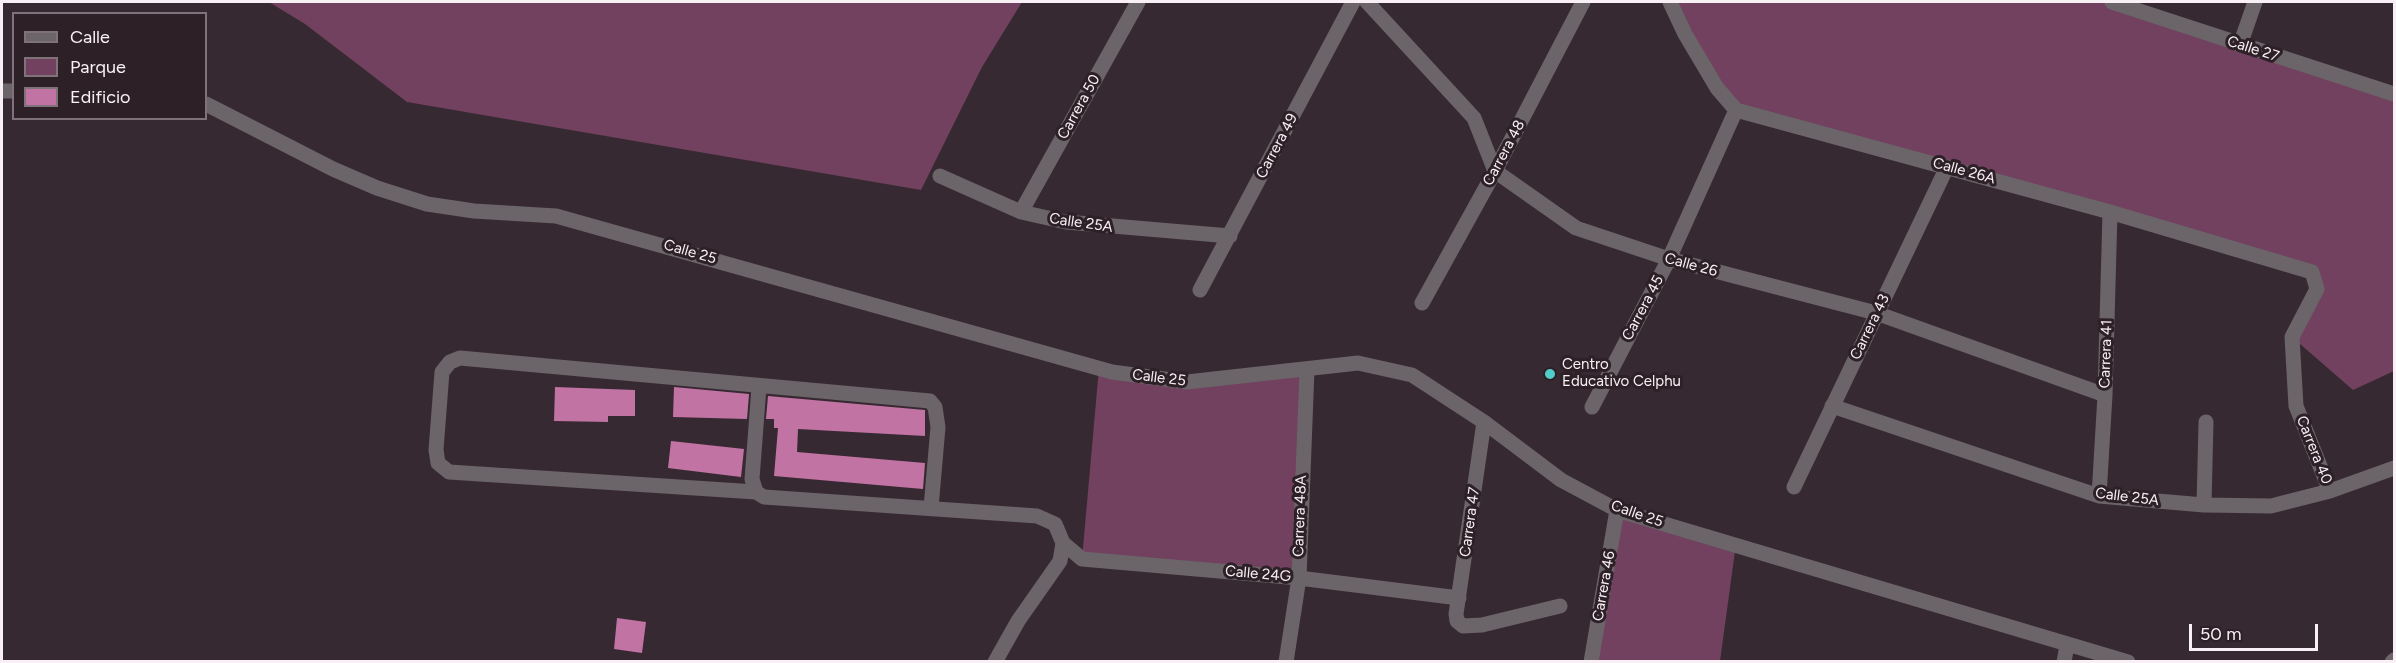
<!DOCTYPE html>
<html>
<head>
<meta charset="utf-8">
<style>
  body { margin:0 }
  #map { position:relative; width:2396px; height:663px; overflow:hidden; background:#372931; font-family:Figtree,sans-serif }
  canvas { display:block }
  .frame { position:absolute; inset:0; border:3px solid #f9f0f5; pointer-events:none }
  .legend { position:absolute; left:12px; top:12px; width:195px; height:108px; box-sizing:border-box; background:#2d2027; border:2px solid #7f7379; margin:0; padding:8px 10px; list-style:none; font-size:18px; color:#f9f0f5 }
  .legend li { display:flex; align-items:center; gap:12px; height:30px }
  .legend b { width:30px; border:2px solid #7f7379 }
  .scale { position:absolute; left:2189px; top:624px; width:129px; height:27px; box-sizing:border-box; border:3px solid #f9f0f5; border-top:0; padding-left:8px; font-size:18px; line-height:21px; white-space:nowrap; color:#f9f0f5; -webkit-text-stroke:4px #2d2027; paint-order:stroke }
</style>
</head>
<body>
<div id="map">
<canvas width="2396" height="663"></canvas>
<div class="frame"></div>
<ul class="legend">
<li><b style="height:8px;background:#6b6468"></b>Calle</li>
<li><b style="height:16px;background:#71415f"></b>Parque</li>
<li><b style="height:16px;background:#c173a4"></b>Edificio</li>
</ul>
<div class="scale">50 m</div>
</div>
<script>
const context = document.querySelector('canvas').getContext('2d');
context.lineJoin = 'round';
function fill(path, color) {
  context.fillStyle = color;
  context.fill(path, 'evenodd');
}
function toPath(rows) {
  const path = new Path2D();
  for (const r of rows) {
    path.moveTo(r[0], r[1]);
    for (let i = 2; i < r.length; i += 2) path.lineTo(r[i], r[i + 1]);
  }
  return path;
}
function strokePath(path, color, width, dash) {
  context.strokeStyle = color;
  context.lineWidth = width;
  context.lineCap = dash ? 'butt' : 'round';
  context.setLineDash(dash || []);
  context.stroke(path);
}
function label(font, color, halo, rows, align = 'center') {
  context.font = font + ' Figtree,sans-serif';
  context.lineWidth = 6;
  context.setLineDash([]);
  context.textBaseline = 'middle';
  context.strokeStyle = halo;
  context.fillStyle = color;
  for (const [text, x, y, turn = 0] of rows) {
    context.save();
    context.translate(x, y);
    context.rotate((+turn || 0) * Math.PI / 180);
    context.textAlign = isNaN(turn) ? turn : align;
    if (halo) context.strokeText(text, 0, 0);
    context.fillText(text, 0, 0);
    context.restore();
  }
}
const green = toPath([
  [269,2,1022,2,982,67,921,190,407,102,305,24],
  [1670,2,2114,2,2394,94,2394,371,2353,390,2292,337,2317,289,2312,272,1736,110],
  [1099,368,1187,382,1307,370,1299,578,1082,559],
  [1617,510,1736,544,1720,661,1591,662]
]);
const building = toPath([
  [555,387,635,390,635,416,608,416,608,422,554,421],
  [674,387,749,394,747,419,673,417],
  [768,396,925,410,925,436,798,429,797,452,925,463,923,489,774,476,778,428,774,428,774,419,766,419],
  [671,441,744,449,741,477,668,468],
  [617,618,646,622,642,653,614,649]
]);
const street = toPath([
  [1367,2,1474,118,1495,171,1576,228,1669,259,1876,313,2105,395],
  [1670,2,1685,34,1717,88,1736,110,2110,212,2312,272,2317,289,2292,337,2296,406,2330,491],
  [2112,2,2394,94],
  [2240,45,2255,2],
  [2,91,14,91],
  [206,104,333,169,377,188,427,204,474,211,556,216,1112,372,1187,382,1358,363,1412,375,1484,422,1561,480,1617,510,2128,662],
  [940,176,1021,212,1066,222,1230,236],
  [1021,212,1138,2],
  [1200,290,1353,2],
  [1422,303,1495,171,1583,2],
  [759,387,752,479,756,492,764,497,1037,516,1055,524,1063,543,1060,561,1018,621,995,662],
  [1832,406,2099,496,2204,505,2271,506,2330,491,2394,468],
  [1592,407,1669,259,1736,110],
  [1484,422,1456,614,1457,621,1463,626,1482,625,1560,606],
  [1794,487,1947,167],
  [756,492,449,472,438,463,436,450,442,372,450,362,460,358,930,401,935,407,938,427,931,508],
  [2099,496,2105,395,2110,212],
  [2204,505,2206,422],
  [1063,543,1082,559,1299,578,1459,598],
  [1286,662,1299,578,1307,370],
  [1591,662,1617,510],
  [2064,662,2067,645],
  [2392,662,2394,660]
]);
const markers = [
  [1550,374,6,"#53cdca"]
];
const streetNames = [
  ["Calle 27",2253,49,18],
  ["Carrera 50",1079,107,-61],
  ["Carrera 49",1277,146,-62],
  ["Carrera 48",1504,153,-62],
  ["Calle 26A",1964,171,15],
  ["Calle 25A",1081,223,8],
  ["Calle 25",690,252,16],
  ["Calle 26",1691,265,15],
  ["Carrera 45",1643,308,-62],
  ["Carrera 43",1870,327,-64],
  ["Carrera 41",2106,354,-88],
  ["Calle 25",1159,378,7],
  ["Carrera 40",2314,450,68],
  ["Calle 25A",2127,497,7],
  ["Calle 25",1637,514,19],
  ["Carrera 48A",1300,516,-88],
  ["Carrera 47",1470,522,-82],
  ["Calle 24G",1258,574,5],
  ["Carrera 46",1604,586,-80]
];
const poiNames = [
  ["Centro",1562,365],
  ["Educativo Celphu",1562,382]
];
fill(green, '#71415f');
fill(building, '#c173a4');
strokePath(street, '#6b6468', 15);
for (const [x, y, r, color] of markers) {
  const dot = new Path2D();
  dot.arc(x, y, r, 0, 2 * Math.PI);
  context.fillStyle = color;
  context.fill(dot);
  strokePath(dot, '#2d2027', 2);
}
label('15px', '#f9f0f5', '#2d2027', streetNames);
label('15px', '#f9f0f5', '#2d2027', poiNames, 'left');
</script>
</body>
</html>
